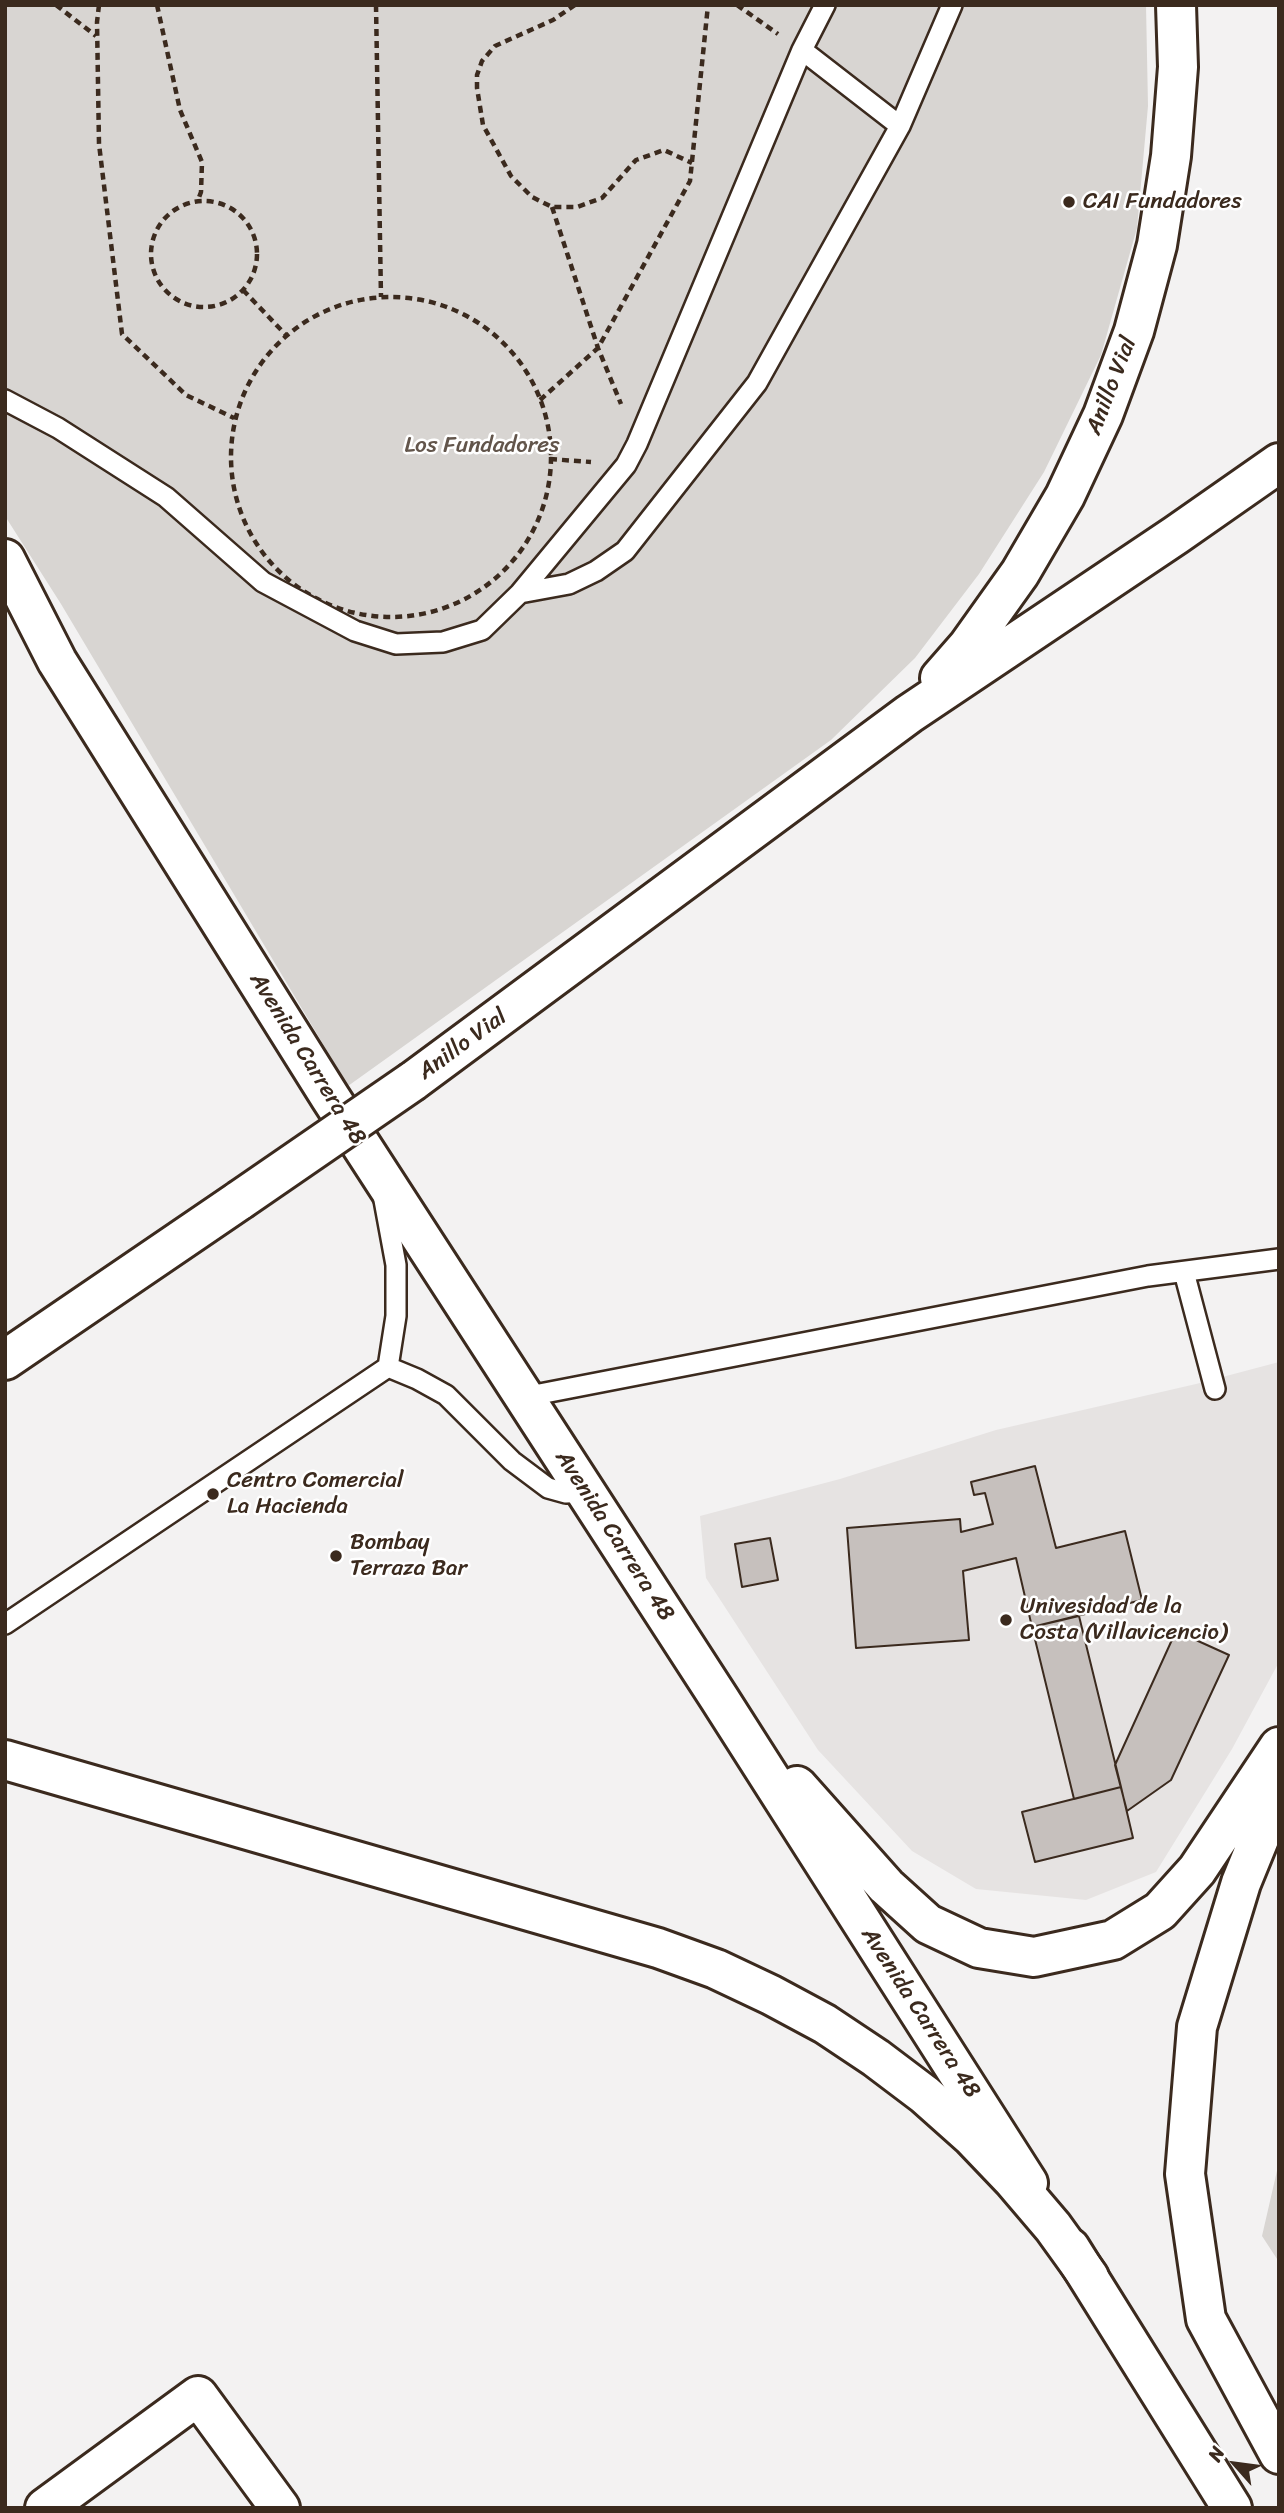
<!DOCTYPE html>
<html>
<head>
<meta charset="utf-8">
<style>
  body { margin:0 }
  #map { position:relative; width:1284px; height:2513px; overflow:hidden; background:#f3f2f2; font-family:Sriracha,sans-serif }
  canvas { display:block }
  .frame { position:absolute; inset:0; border:7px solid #3b2a1e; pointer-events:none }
  .north { position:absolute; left:1200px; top:2429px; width:70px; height:70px; -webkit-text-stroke:5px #fff; paint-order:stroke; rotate:298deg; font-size:19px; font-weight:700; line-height:28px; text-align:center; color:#3b2a1e }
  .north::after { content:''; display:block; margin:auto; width:24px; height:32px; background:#3b2a1e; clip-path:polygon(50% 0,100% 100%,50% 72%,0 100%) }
</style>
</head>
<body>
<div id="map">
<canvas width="1284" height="2513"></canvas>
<div class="frame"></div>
<div class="north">N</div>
</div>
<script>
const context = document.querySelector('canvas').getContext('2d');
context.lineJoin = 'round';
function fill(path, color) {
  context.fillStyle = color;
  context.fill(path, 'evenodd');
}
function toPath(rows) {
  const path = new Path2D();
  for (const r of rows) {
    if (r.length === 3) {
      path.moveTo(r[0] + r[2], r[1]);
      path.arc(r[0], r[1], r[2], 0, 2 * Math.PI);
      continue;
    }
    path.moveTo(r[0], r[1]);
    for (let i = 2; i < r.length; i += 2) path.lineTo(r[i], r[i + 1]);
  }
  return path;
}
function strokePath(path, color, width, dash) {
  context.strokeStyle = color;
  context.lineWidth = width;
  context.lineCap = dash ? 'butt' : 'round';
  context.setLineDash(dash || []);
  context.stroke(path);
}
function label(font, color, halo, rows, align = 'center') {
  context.font = font + ' Sriracha,sans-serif';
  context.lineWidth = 5;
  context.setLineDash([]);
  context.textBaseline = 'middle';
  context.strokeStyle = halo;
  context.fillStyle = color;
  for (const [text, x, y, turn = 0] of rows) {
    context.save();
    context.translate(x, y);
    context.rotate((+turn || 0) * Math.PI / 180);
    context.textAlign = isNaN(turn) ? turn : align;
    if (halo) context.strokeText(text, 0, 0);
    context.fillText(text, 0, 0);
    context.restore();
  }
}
const built = toPath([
  [1279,1362,1279,1662,1232,1749,1156,1872,1086,1900,976,1889,912,1851,818,1750,706,1578,700,1516,840,1479,996,1430,1196,1384]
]);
const green = toPath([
  [5,5,1146,5,1148,106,1137,228,1101,355,1044,472,979,574,915,658,831,740,348,1086,61,604,5,516],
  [1279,2162,1279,2262,1262,2236]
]);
const building = toPath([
  [1035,1466,1056,1548,1125,1531,1142,1600,1032,1627,1016,1558,963,1571,969,1640,856,1648,847,1528,960,1519,961,1532,993,1524,985,1493,974,1495,971,1482,1035,1466],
  [770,1538,778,1580,742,1587,735,1544,770,1538],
  [1079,1616,1121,1787,1074,1799,1032,1627,1079,1616],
  [1176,1631,1229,1655,1171,1780,1127,1811,1115,1765,1176,1631],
  [1121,1787,1133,1838,1035,1862,1022,1812,1121,1787]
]);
const path = toPath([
  [56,5,96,36],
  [99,5,97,22,99,144,122,334,186,395,234,418],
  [157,5,180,110,202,162,201,192,198,200],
  [376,5,381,297],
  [575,5,553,20,495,46,482,61,477,75,477,88,483,125,511,176,532,197,552,207,577,207,602,198,636,160,664,150,692,163],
  [737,5,778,34],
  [204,254,53],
  [552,207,598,348,621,404],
  [243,290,286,335],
  [391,457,160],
  [540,400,598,348,690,181,708,5],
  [550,459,591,462]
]);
const lane = toPath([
  [802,50,900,126],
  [5,400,58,428,166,497,263,582,355,631,396,644,443,642,482,630,520,593,626,465,637,444,802,50,825,5],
  [520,593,569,584,596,571,625,551,757,383,900,126,952,5],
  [1184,1272,1215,1389],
  [388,1367,417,1379,446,1395,512,1461,548,1488,566,1493,586,1492],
  [524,1397,1148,1276,1279,1259],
  [5,1624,388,1367,396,1316,396,1265,384,1200]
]);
const street = toPath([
  [45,2508,198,2396,280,2508]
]);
const primary = toPath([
  [5,559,57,661,330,1097,719,1698,1028,2183],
  [797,1786,886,1886,928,1924,979,1948,1034,1957,1113,1940,1160,1911,1197,1870,1279,1747],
  [1279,1790,1241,1883,1197,2027,1185,2174,1206,2319,1279,2454],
  [1070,2248,1232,2508]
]);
const highway = toPath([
  [940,678,968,646,1020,573,1065,496,1103,415,1134,331,1157,245,1171,156,1178,67,1176,5],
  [413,1081,909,714,1176,535,1279,463],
  [5,1360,240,1200],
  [5,1760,658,1948,716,1969,771,1995,825,2024,876,2058,925,2095,971,2136,1013,2180,1053,2227,1089,2277]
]);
const highwayBridge = toPath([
  [240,1200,413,1081]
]);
const markers = [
  [1069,202,7,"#3b2a1e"],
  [213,1494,7,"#3b2a1e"],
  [336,1556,7,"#3b2a1e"],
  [1006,1620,7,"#3b2a1e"]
];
const poiNames = [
  ["CAI Fundadores",1083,202],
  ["Centro Comercial",227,1481],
  ["La Hacienda",227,1507],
  ["Bombay",350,1543],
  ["Terraza Bar",350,1569],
  ["Univesidad de la",1020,1607],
  ["Costa (Villavicencio)",1020,1633]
];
const streetNames = [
  ["Anillo Vial",1112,386,-69],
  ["Anillo Vial",463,1045,-36],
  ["Avenida Carrera 48",307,1059,58],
  ["Avenida Carrera 48",614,1536,57],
  ["Avenida Carrera 48",920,2013,57]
];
const parkNames = [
  ["Los Fundadores",482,446]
];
fill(built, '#e6e3e2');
fill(green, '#d8d5d2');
fill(building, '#c6c0bd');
strokePath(building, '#3b2a1e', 2);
strokePath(lane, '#3b2a1e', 24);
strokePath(street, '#3b2a1e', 44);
strokePath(primary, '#3b2a1e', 44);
strokePath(highway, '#3b2a1e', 44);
strokePath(path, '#3b2a1e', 4.5, [7, 5]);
strokePath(lane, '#fff', 19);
strokePath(street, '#fff', 38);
strokePath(primary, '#fff', 38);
strokePath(highway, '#fff', 38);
strokePath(highwayBridge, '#3b2a1e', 44, []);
strokePath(highwayBridge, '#fff', 38);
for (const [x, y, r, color] of markers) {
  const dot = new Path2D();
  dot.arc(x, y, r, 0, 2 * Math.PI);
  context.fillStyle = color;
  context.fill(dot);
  strokePath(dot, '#fff', 2.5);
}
label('23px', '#3b2a1e', '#fff', poiNames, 'left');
label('23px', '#3b2a1e', '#fff', streetNames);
label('23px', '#62554b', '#fff', parkNames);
</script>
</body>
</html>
